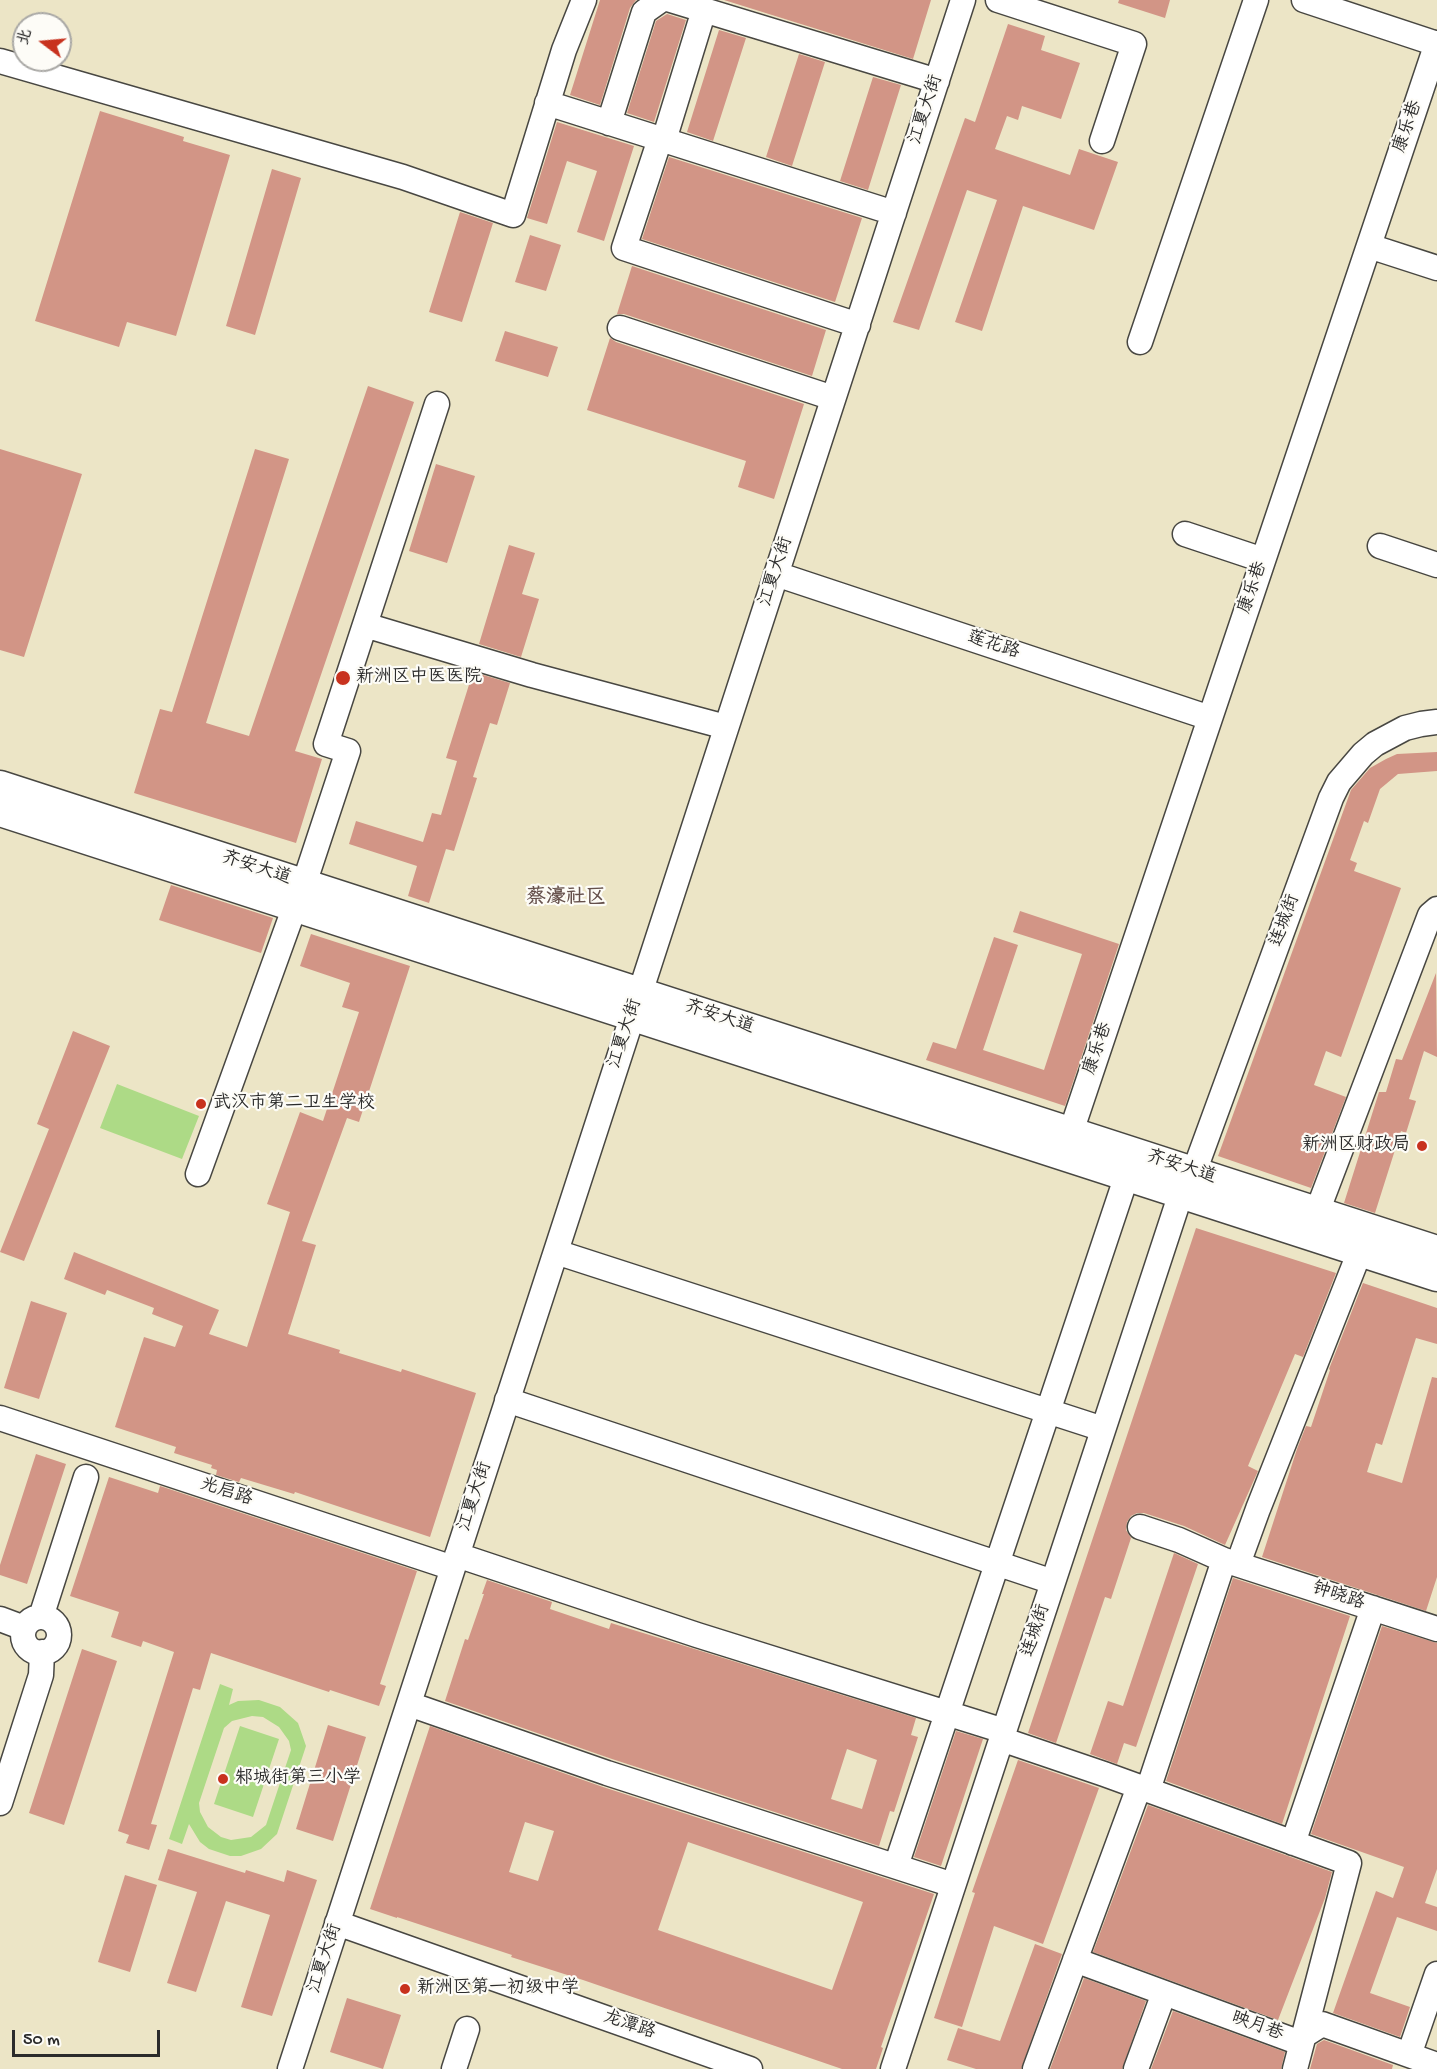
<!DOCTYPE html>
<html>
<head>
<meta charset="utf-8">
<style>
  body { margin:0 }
  #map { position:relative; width:1437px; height:2069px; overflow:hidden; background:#ece5c6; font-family:"Gochi Hand","LXGW WenKai TC",sans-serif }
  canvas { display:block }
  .north { position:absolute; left:12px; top:12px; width:60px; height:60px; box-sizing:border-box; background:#fdfcf7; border:2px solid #a9a8a5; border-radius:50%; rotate:286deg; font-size:16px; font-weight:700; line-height:24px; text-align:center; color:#2b2b2b }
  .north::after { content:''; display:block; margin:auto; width:21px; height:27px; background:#c8321e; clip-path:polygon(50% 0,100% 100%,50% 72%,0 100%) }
  .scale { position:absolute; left:12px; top:2030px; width:148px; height:27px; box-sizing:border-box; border:3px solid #2b2b2b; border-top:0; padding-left:8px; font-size:18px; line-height:21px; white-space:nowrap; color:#2b2b2b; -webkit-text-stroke:4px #fdfcf7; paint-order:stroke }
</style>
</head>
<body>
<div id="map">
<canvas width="1437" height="2069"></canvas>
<div class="north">北</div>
<div class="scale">50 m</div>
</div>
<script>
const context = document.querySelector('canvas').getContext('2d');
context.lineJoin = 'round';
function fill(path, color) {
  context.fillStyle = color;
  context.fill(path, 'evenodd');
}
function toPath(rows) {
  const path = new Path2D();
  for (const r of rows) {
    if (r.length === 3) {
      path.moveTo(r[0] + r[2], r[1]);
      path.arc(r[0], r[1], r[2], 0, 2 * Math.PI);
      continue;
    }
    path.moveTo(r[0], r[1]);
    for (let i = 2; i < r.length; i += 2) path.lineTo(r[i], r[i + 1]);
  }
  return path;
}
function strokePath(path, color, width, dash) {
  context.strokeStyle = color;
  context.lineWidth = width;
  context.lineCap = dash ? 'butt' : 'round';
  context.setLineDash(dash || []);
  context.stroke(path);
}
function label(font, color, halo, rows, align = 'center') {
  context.font = font + ' "Gochi Hand","LXGW WenKai TC",sans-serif';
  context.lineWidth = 4.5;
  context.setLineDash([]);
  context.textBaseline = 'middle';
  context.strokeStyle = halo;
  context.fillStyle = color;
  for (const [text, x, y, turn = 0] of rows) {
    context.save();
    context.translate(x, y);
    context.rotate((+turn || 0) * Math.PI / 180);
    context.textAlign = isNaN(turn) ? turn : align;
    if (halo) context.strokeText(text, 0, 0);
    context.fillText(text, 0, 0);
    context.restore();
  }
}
const green = toPath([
  [117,1084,199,1116,182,1159,100,1128],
  [220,1684,233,1689,229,1705,238,1701,259,1700,280,1707,298,1723,306,1746,277,1834,261,1849,241,1856,230,1856,209,1849,200,1842,189,1824,182,1844,169,1839],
  [252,1716,263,1717,279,1727,289,1741,291,1750,266,1825,251,1837,231,1840,221,1837,208,1827,200,1812,199,1803,224,1728,232,1721],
  [240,1726,279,1739,253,1817,214,1804]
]);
const building = toPath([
  [600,0,636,0,630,8,600,105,570,95],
  [724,0,931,0,913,59],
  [1119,0,1170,0,1165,18,1118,3],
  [667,14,686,20,654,122,627,113,656,21],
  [1008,24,1045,36,1041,50,1080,63,1061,119,1022,106,1018,120,1007,116,995,149,1070,175,1079,149,1118,162,1094,230,1023,206,982,331,955,322,997,200,967,190,919,330,893,322,965,118,975,122],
  [719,30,746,38,713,141,687,132],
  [799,54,825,62,792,166,766,157],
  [873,77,901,85,868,190,840,181],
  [100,111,184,137,183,141,230,155,176,336,127,322,119,347,35,321],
  [557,122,634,146,604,241,577,232,597,171,567,161,547,224,527,218],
  [669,157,862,218,835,302,642,239],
  [272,169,301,178,255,335,226,326],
  [460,212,493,223,462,322,429,312],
  [530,235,561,245,546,291,515,282],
  [632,266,826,330,812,376,624,314,617,314],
  [505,331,558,347,548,377,495,361],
  [610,338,616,342,804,404,774,499,738,487,746,461,587,410],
  [368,386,414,402,295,751,322,759,296,843,134,793,160,709,172,712,255,449,289,459,206,723,249,736],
  [0,449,82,474,24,657,0,650],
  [436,464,475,476,447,563,409,551],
  [509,545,535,553,522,594,539,599,521,657,479,644],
  [473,672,510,683,497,725,490,723,473,777,477,778,454,851,446,849,429,903,408,896,417,866,349,844,356,821,423,842,432,813,441,815,457,761,446,758],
  [1437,752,1437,771,1398,774,1380,789,1368,823,1364,821,1350,860,1357,863,1354,871,1401,888,1341,1057,1326,1051,1314,1085,1346,1097,1311,1188,1218,1156,1351,790,1370,768,1386,759,1397,754],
  [171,885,273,918,261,953,159,920],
  [1020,911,1119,944,1065,1106,926,1060,933,1042,956,1049,994,937,1018,945,983,1050,1044,1070,1082,954,1013,932],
  [311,934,410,966,359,1122,347,1118,302,1241,316,1245,288,1334,340,1350,339,1353,401,1372,402,1369,476,1393,430,1537,295,1492,294,1494,241,1478,239,1482,216,1475,217,1470,211,1468,212,1465,174,1453,176,1447,115,1427,144,1337,175,1347,183,1326,152,1314,154,1308,107,1290,105,1295,64,1279,74,1252,219,1310,209,1334,247,1347,290,1212,267,1204,300,1112,323,1121,359,1012,342,1007,350,983,300,966],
  [1436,973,1437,1057,1424,1051,1409,1099,1416,1101,1406,1133,1401,1131,1375,1213,1344,1203,1379,1092,1386,1092,1396,1059,1402,1060],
  [73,1031,110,1046,24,1261,0,1252,49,1129,37,1124],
  [1196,1228,1336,1273,1303,1357,1295,1354,1248,1466,1258,1471,1225,1545,1184,1526,1144,1513,1137,1513,1131,1516,1127,1522,1126,1530,1131,1538,1111,1599,1105,1597,1056,1743,1028,1733],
  [1363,1283,1437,1308,1437,1344,1416,1338,1382,1445,1376,1443,1367,1472,1402,1483,1432,1377,1437,1378,1437,1577,1426,1611,1262,1557,1297,1449,1306,1426,1311,1427,1330,1370,1329,1369],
  [31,1301,67,1313,39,1399,4,1388],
  [36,1454,66,1464,27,1584,0,1575,0,1565],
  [109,1477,158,1493,160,1486,417,1571,380,1684,386,1686,379,1706,330,1690,329,1692,211,1653,200,1690,193,1688,151,1824,157,1825,149,1850,126,1843,129,1835,118,1831,174,1652,143,1641,141,1647,111,1637,119,1612,70,1596],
  [1174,1553,1198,1564,1136,1747,1124,1743,1117,1764,1090,1754,1108,1701,1123,1706],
  [1233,1578,1350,1616,1282,1824,1166,1781],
  [487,1580,552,1602,550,1609,609,1629,611,1623,916,1718,911,1735,918,1737,894,1812,890,1811,879,1846,612,1759,445,1701,465,1639,468,1640,484,1594,482,1594],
  [847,1749,877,1760,862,1809,831,1799],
  [1382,1626,1437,1643,1437,1869,1425,1903,1437,1907,1437,1931,1397,1917,1370,1993,1410,2007,1400,2037,1333,2013,1376,1891,1393,1898,1404,1867,1311,1834],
  [82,1649,117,1661,64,1825,29,1813],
  [328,1725,366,1737,333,1841,296,1829],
  [430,1726,603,1787,934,1894,881,2047,883,2048,876,2069,842,2069,583,1980,511,1957,512,1955,397,1917,397,1918,370,1909],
  [525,1822,554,1831,538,1881,509,1872],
  [688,1842,863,1902,832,1990,658,1930],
  [956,1731,983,1739,941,1866,914,1857],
  [1018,1760,1099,1788,1043,1944,994,1926,962,2027,934,2018,975,1893,972,1892],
  [1148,1805,1332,1872,1325,1898,1278,2020,1093,1952],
  [168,1849,245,1873,246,1870,284,1882,287,1870,317,1880,272,2016,241,2007,270,1915,226,1901,196,1992,167,1983,197,1892,158,1880],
  [125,1875,157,1885,130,1972,98,1962],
  [1035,1944,1062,1954,1021,2069,976,2069,947,2060,958,2028,1000,2041],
  [1084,1978,1146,2001,1122,2069,1050,2069],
  [347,1998,401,2015,383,2069,330,2052],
  [1173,2011,1285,2052,1281,2069,1151,2069],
  [1324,2040,1393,2065,1392,2069,1310,2069,1317,2044]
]);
const minor = toPath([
  [671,0,937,81],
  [998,0,1134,44,1102,141],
  [1304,0,1437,44],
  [0,61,403,177,513,215,564,50,584,0],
  [547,103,894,213],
  [609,123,644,12,661,0],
  [660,139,624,248,858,325],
  [664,140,704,10],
  [1369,246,1437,268],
  [620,328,833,398],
  [1140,342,1256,0],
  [1185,534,1263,560],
  [1380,546,1437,565],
  [776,574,1210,718],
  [365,625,532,675,726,727],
  [304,884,348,751,326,744,437,404],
  [1071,1132,1437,43],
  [1194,1172,1331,798,1339,782,1363,754,1375,744,1405,728,1421,724,1437,722],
  [198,1174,295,906],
  [1317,1212,1430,915,1437,909],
  [556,1252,1103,1429],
  [507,1400,1053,1582],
  [0,1418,453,1568],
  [1140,1527,1179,1540,1224,1560,1437,1629],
  [457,1555,697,1635,1004,1731],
  [1238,1564,1258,1509,1360,1251],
  [41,1617,86,1477],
  [41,1635,18],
  [0,1619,24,1628],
  [409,1704,607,1773,953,1885],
  [1001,1739,1104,1774,1349,1863,1295,2069],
  [1148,1790,1224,1560],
  [0,1803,41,1675,42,1652],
  [1293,1843,1373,1608],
  [896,1866,1127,1175],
  [337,1923,750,2069],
  [1075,1960,1295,2041,1322,2024,1437,2065],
  [1409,2055,1437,1974],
  [290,2069,963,0],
  [454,2069,467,2029],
  [893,2069,1181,1193],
  [1035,2069,1139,1787],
  [1136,2069,1164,1993]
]);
const major = toPath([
  [0,786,1437,1251],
  [0,811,1437,1276]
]);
const markers = [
  [343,678,8,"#c8321e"],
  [201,1104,6,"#c8321e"],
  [1422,1146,6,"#c8321e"],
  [223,1779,6,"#c8321e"],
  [405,1989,6,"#c8321e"]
];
const streetNames = [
  ["江夏大街",927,110,-72],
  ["康乐巷",1409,127,-71],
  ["江夏大街",777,572,-72],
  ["康乐巷",1254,588,-71],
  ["莲花路",993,646,18],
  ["齐安大道",256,869,18],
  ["连城街",1286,921,-70],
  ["齐安大道",719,1018,18],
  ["江夏大街",626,1034,-72],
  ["康乐巷",1099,1049,-71],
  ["齐安大道",1181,1168,18],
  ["光启路",226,1493,18],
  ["江夏大街",476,1497,-72],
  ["钟晓路",1338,1597,18],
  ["连城街",1037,1631,-72],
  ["江夏大街",326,1959,-72],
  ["龙潭路",629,2026,19],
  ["映月巷",1257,2027,20]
];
const poiNames = [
  ["新洲区中医医院",356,678],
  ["武汉市第二卫生学校",213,1104],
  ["新洲区财政局",1410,1146,"right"],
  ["邾城街第三小学",235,1779],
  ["新洲区第一初级中学",417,1989]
];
const neighbourhoodNames = [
  ["蔡濠社区",566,899]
];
fill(green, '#adda86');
fill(building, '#d29586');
strokePath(minor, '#484742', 27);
strokePath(major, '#484742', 33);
strokePath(minor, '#fff', 24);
strokePath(major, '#fff', 30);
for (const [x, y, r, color] of markers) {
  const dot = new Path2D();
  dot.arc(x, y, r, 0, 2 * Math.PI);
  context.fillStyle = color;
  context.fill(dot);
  strokePath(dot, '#fdfcf7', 2);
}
label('18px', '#2b2b2b', '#fdfcf7', streetNames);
label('18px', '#2b2b2b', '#fdfcf7', poiNames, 'left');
label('bold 20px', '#65504b', '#fdfcf7', neighbourhoodNames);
</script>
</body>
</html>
